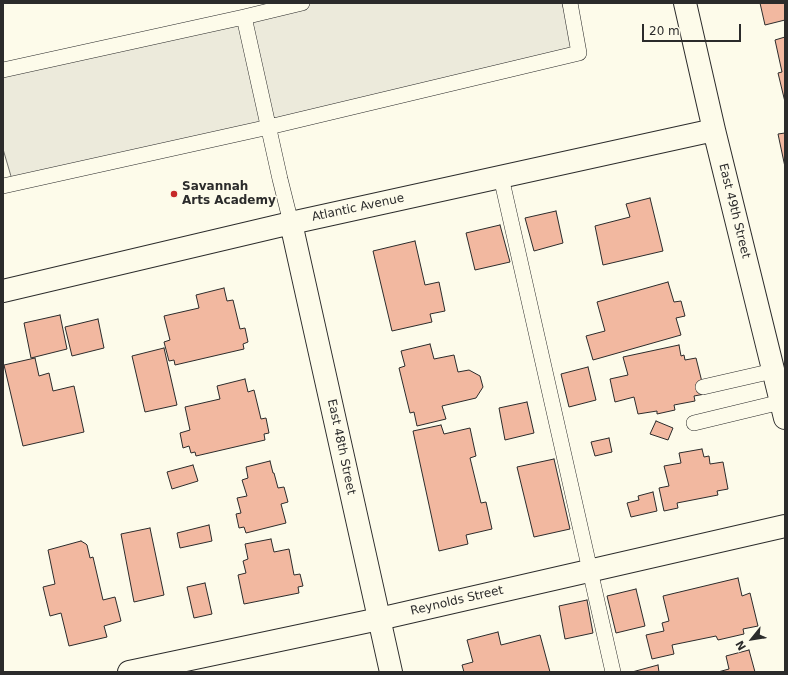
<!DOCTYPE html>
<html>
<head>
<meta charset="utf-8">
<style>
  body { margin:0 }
  #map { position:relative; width:788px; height:675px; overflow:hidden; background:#fdfbea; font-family:"DejaVu Sans",sans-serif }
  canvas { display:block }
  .frame { position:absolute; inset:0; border:4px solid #2b2b2b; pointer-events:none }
  .north { position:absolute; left:732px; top:619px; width:40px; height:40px; -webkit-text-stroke:3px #fdfbea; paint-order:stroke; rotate:240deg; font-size:11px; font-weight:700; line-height:16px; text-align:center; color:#2b2b2b }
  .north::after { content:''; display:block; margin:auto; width:14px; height:18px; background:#2b2b2b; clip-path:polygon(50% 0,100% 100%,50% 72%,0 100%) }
  .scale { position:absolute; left:642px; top:24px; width:99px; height:18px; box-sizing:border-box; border:2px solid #2b2b2b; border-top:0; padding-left:5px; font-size:12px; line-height:14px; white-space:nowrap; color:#2b2b2b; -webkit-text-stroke:3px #fdfbea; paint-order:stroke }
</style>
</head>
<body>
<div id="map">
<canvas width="788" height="675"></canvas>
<div class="frame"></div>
<div class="north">N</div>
<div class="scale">20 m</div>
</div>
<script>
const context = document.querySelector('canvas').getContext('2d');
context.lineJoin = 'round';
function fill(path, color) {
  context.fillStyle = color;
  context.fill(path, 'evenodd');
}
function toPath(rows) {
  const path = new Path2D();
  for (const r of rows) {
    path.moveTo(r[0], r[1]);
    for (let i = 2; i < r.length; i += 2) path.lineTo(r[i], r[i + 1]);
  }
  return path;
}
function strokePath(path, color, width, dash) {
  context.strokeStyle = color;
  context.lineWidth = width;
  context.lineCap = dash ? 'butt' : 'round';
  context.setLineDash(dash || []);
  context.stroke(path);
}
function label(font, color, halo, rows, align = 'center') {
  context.font = font + ' "DejaVu Sans",sans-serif';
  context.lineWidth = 3;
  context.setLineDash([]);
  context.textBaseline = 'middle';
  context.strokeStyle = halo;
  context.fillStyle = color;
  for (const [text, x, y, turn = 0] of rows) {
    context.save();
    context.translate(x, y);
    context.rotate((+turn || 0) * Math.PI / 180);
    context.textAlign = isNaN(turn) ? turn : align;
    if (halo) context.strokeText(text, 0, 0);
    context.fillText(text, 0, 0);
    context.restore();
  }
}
const parking = toPath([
  [291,3,562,3,576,51,13,183,3,149,3,66,291,3]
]);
const building = toPath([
  [760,3,785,3,785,20,765,25,760,3],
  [785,37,785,102,778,73,782,72,775,40,785,37],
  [785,133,785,167,778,134,785,133],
  [650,198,663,251,603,265,595,226,630,217,626,204,650,198],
  [556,211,563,243,534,251,525,218,556,211],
  [500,225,510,262,475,270,466,233,500,225],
  [415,241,425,285,439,282,445,311,430,314,432,322,392,331,373,251,415,241],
  [668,282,674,302,681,301,685,316,676,318,681,335,593,360,586,336,605,331,597,302,668,282],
  [224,288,227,301,233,300,240,329,245,328,248,342,243,344,244,349,175,365,174,360,169,361,164,342,170,340,164,316,199,308,196,295,224,288],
  [60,315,67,349,31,358,24,323,60,315],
  [98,319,104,348,72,356,65,327,98,319],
  [430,344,434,359,454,355,458,372,469,370,480,376,483,387,476,398,442,406,446,419,417,426,414,412,410,413,399,368,405,366,401,351,430,344],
  [679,345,681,356,684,355,685,360,696,358,705,394,694,396,695,401,674,405,675,410,657,414,657,411,638,414,634,397,615,402,610,379,628,375,623,357,679,345],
  [164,348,177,405,145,412,132,356,164,348],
  [35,358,39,376,49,373,53,391,74,386,84,432,23,446,4,365,35,358],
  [588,367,596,400,569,407,561,374,588,367],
  [245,379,248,392,254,390,261,419,266,418,269,433,264,434,265,440,196,456,195,452,191,453,189,446,183,448,180,433,190,430,185,407,220,399,217,386,245,379],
  [527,402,534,433,505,440,499,408,527,402],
  [656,421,673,428,668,440,650,434,656,421],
  [441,425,444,434,470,428,476,456,470,458,481,503,486,502,492,529,466,535,468,544,439,551,413,431,441,425],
  [609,438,612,452,595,456,591,442,609,438],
  [702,449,704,457,709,456,710,464,723,462,728,489,717,491,718,495,677,503,678,508,664,511,659,488,669,486,664,466,681,463,679,453,702,449],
  [554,459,570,529,534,537,517,467,554,459],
  [270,461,273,473,274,473,278,488,284,487,288,502,281,504,286,523,246,533,244,527,239,528,236,514,241,513,237,498,247,496,242,480,248,478,246,467,270,461],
  [193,465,198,481,172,489,167,472,193,465],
  [653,492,657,511,631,517,627,503,639,500,638,496,653,492],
  [209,525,212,541,180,548,177,533,209,525],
  [150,528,164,595,134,602,121,534,150,528],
  [271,539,274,552,289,549,294,575,300,574,303,586,298,587,299,593,244,604,238,575,246,573,243,561,248,559,245,544,271,539],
  [81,541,86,544,87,545,90,558,93,557,103,600,115,597,121,621,104,626,107,637,69,646,61,613,50,616,43,587,55,584,48,550,81,541],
  [738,578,742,596,750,593,758,626,743,629,744,634,718,640,716,636,672,645,674,654,652,659,646,635,664,631,662,623,669,621,663,596,738,578],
  [205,583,212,614,194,618,187,587,205,583],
  [636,589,645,626,616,633,607,596,636,589],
  [587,600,593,633,565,639,559,606,587,600],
  [498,632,501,645,540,635,550,672,464,672,462,665,473,662,467,640,498,632],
  [749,650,755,672,718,672,729,669,726,656,749,650],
  [658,665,659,672,632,672,658,665]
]);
const service = toPath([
  [244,17,280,179,291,223],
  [3,70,244,17,302,3],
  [501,177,613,672],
  [3,186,269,127,579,53,570,3],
  [703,387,773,371],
  [694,423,781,402]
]);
const minor = toPath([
  [685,3,714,130,785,418],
  [291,223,391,672],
  [3,291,291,223,714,130]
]);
const tertiary = toPath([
  [129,672,379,619,785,526]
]);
const markers = [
  [174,194,4,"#c62828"]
];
const poiNames = [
  ["Savannah",182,187],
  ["Arts Academy",182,201]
];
const streetNames = [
  ["Atlantic Avenue",358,208,-12],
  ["East 49th Street",734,211,76],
  ["East 48th Street",341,447,78],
  ["Reynolds Street",457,601,-13]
];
fill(parking, '#eceadb');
strokePath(parking, '#74746e', 1);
fill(building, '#f2b8a0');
strokePath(building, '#2b2b2b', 1);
strokePath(service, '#2b2b2b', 16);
strokePath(minor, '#2b2b2b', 24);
strokePath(tertiary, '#2b2b2b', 24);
strokePath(service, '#fdfbea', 15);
strokePath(minor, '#fdfbea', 22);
strokePath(tertiary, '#fdfbea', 22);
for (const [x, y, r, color] of markers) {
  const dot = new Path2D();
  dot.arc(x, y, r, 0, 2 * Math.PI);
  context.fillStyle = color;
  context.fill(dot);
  strokePath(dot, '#fdfbea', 1.5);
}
label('bold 12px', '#2b2b2b', '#fdfbea', poiNames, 'left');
label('12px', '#2b2b2b', '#fdfbea', streetNames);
</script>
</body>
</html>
